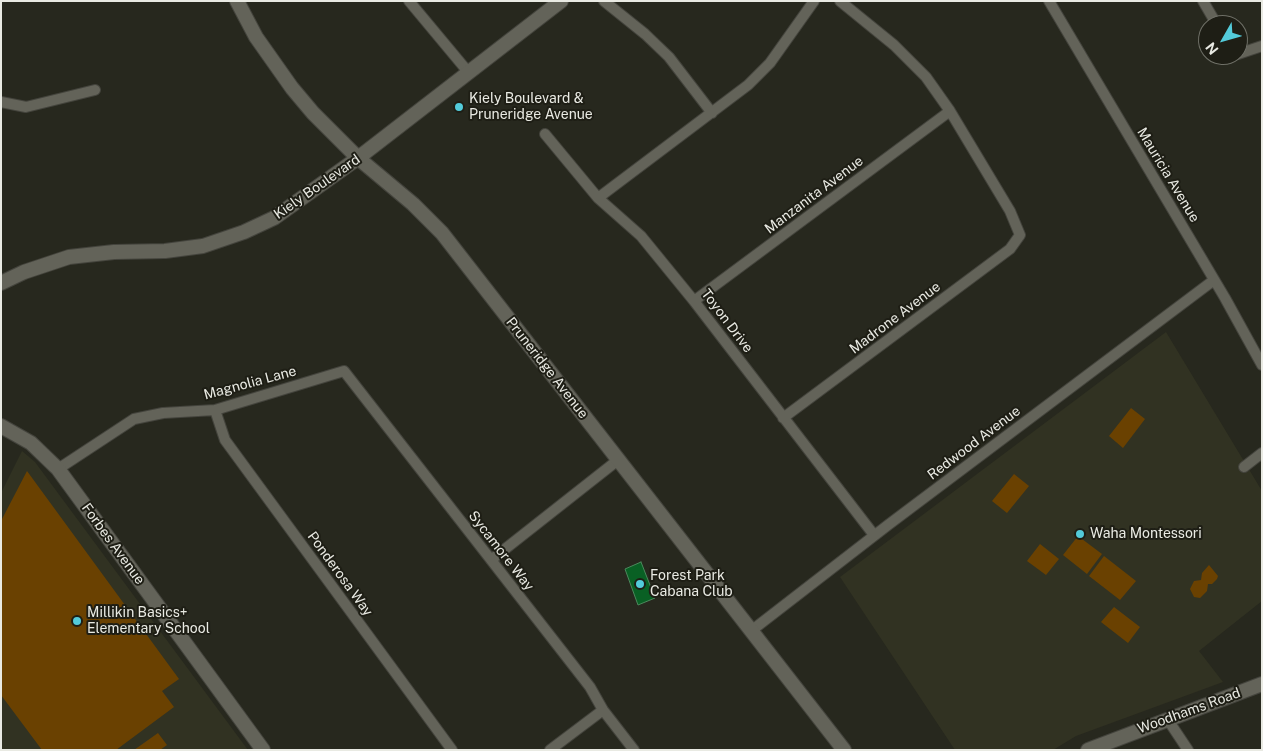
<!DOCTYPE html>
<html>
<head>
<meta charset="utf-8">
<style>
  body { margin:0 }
  #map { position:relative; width:1263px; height:751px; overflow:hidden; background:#27281e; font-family:"Public Sans",sans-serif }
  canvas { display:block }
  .frame { position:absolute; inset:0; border:2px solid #e9eae3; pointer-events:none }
  .north { position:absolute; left:1198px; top:15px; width:50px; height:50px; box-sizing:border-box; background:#1e1e15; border:1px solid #6f7067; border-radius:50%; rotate:232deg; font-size:14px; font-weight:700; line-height:20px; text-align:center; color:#e9eae3 }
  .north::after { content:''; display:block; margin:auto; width:18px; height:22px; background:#53cbda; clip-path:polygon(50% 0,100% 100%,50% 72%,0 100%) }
</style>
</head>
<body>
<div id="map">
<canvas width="1263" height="751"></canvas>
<div class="frame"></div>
<div class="north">N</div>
</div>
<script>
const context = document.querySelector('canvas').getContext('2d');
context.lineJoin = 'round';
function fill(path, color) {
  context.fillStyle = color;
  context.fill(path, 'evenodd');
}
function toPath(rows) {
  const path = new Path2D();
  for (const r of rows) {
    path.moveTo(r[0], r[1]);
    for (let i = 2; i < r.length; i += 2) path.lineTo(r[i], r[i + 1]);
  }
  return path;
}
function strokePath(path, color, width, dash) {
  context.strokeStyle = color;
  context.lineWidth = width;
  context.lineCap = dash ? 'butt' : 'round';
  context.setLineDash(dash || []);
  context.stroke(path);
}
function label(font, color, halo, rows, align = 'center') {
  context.font = font + ' "Public Sans",sans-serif';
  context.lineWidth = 4;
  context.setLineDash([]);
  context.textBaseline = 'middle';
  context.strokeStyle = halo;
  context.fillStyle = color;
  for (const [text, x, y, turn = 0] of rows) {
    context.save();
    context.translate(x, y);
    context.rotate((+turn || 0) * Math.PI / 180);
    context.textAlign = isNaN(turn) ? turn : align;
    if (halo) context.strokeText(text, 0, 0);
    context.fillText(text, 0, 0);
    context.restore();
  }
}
const built = toPath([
  [1166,332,1262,491,1262,601,1199,651,1223,682,1076,736,1053,750,955,750,840,577],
  [22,451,35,462,248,750,1,750,1,493]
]);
const green = toPath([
  [1131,408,1145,419,1123,448,1109,436],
  [27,471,179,679,162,691,174,707,116,750,42,750,1,695,1,521],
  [1014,474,1029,486,1007,513,992,501],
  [1078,536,1102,554,1087,574,1063,555],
  [1040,544,1059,559,1046,575,1027,561],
  [1104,556,1136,581,1120,600,1089,576],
  [1209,565,1218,576,1217,579,1212,584,1208,584,1207,591,1200,598,1194,597,1190,589,1194,581,1201,580,1202,573],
  [1114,607,1140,627,1128,643,1101,622],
  [158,733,167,745,160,750,134,750]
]);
const water = toPath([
  [641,562,655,598,638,605,625,569,641,562]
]);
const street = toPath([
  [409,1,469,73],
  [604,1,645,34,669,57,712,113],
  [1049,1,1225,298,1262,365],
  [1203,1,1217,25],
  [1238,54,1262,46],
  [1,102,26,107,95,90],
  [545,134,598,198,641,236,694,301,874,535],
  [598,198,748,85,770,63,814,1],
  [694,301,950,111],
  [215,410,225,440,452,750],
  [783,418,1010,249,1020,235,1010,211,950,111,926,77,894,45,840,1],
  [1244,467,1262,453],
  [58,469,134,419,163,413,215,410,344,371,590,687,603,710,634,750],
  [491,560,618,460],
  [751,631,888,525,1214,280],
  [1168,720,1188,750],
  [550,750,603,710]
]);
const secondary = toPath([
  [237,1,256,37,292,88,313,113,358,158,413,204,442,233,844,750],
  [1,283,24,272,69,257,114,252,165,251,203,246,244,232,274,218,358,158,561,1],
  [1,426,31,443,58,469,263,750],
  [1088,750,1262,684]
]);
const markers = [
  [459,107,5,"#53cbda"],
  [1080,534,5,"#53cbda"],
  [640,584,5,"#53cbda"],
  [77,621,5,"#53cbda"]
];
const poiNames = [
  ["Kiely Boulevard &",469,99],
  ["Pruneridge Avenue",469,115],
  ["Waha Montessori",1090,534],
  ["Forest Park",650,576],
  ["Cabana Club",650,592],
  ["Millikin Basics+",87,613],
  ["Elementary School",87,629]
];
const streetNames = [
  ["Mauricia Avenue",1168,175,59],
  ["Kiely Boulevard",317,187,-35],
  ["Manzanita Avenue",814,195,-37],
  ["Madrone Avenue",895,318,-37],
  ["Toyon Drive",727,321,53],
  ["Pruneridge Avenue",547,368,52],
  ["Magnolia Lane",250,383,-15],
  ["Redwood Avenue",974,443,-37],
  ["Forbes Avenue",113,544,54],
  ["Sycamore Way",501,551,52],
  ["Ponderosa Way",340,574,54],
  ["Woodhams Road",1189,711,-20]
];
fill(built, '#313222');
fill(green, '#6a4101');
fill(water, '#096024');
strokePath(water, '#4c895d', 1);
strokePath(street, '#44443d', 12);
strokePath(secondary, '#44443d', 16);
strokePath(street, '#636359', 10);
strokePath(secondary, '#636359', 14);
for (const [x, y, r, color] of markers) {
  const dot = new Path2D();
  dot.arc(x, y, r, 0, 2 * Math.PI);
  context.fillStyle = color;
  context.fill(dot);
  strokePath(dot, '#1e1e15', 2);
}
label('14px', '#e9eae3', '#1e1e15', poiNames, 'left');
label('14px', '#e9eae3', '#1e1e15', streetNames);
</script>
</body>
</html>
